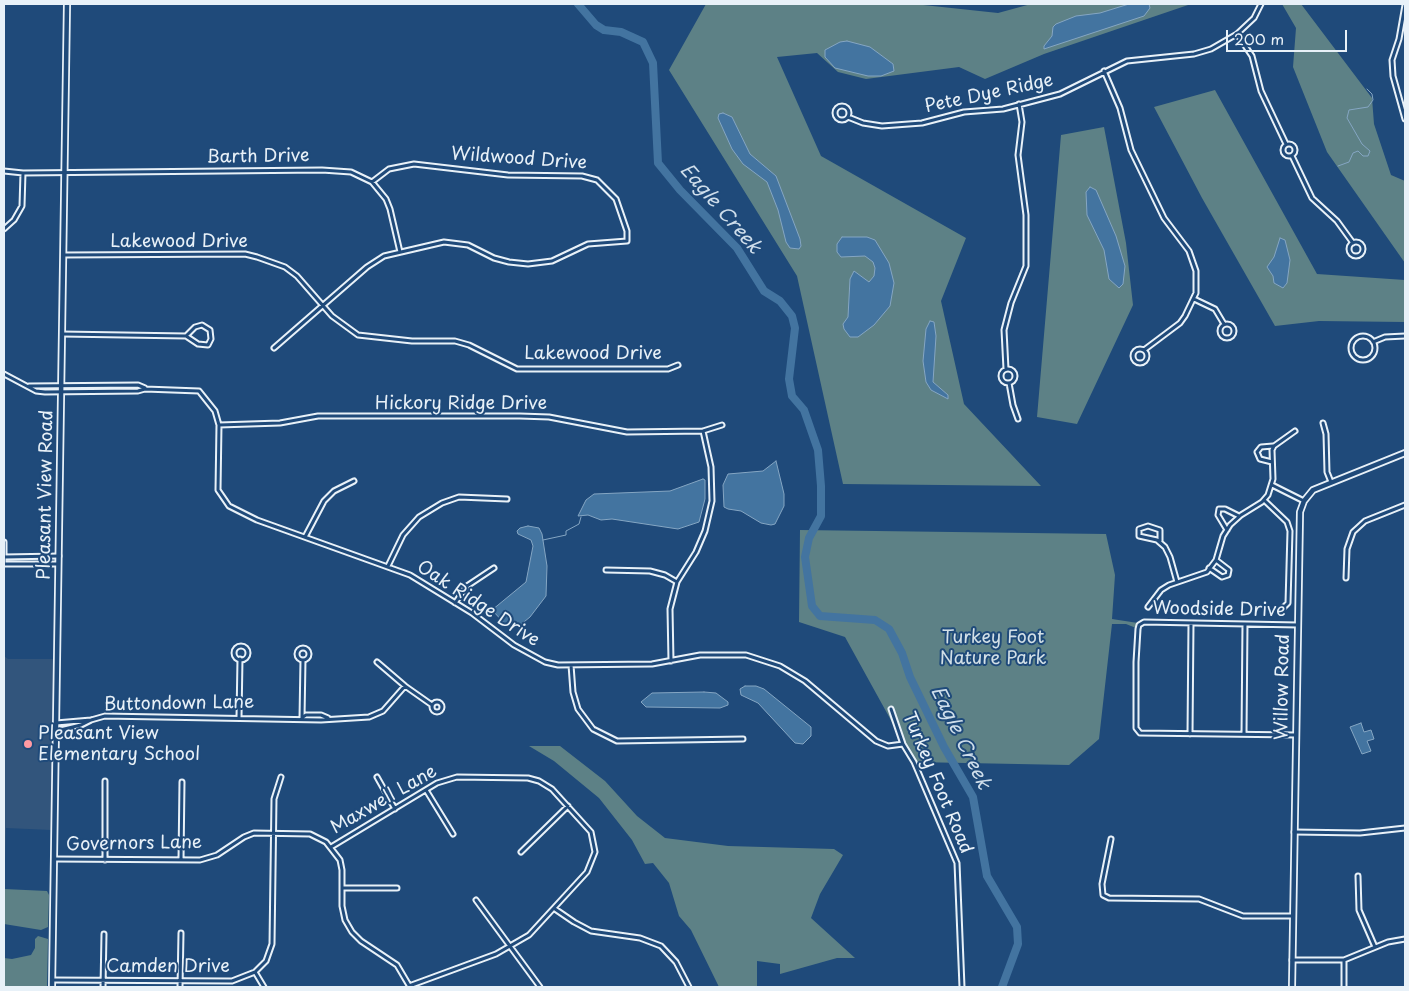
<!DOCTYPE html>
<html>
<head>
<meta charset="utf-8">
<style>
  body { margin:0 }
  #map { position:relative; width:1409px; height:991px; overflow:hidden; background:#1f4a7a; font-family:"Playpen Sans",sans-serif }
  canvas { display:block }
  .frame { position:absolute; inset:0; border:5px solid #e8f1f8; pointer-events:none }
  .scale { position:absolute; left:1226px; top:30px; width:121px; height:22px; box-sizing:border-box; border:2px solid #e8f1f8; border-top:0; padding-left:6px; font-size:15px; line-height:18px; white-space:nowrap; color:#e8f1f8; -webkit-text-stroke:4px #1f4a7a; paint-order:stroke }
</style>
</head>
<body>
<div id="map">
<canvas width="1409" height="991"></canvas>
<div class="frame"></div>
<div class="scale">200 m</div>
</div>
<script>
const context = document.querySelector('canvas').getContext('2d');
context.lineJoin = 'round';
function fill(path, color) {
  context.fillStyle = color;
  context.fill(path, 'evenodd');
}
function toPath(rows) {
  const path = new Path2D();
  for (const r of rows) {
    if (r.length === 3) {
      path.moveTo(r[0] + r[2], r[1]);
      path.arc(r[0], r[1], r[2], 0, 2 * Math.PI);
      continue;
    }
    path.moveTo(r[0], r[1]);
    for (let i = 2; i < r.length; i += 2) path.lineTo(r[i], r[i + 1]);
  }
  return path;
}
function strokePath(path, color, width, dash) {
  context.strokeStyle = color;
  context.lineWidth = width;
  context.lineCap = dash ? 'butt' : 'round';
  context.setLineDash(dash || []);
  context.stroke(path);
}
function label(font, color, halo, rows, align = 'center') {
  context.font = font + ' "Playpen Sans",sans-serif';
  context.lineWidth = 4;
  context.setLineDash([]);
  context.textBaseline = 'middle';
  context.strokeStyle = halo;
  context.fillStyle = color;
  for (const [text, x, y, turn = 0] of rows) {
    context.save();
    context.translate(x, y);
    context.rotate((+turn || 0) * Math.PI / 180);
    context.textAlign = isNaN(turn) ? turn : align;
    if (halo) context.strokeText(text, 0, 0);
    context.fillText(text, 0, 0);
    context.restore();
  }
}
const built = toPath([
  [4,656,8,659,54,659,51,830,6,828,5,862]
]);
const green = toPath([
  [706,4,914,4,998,13,1031,4,1191,4,1044,54,985,79,959,67,866,79,838,72,817,53,777,57,821,156,966,238,941,301,964,404,1041,486,843,484,797,276,669,70],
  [1282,4,1301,4,1372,98,1374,124,1391,175,1405,181,1405,263,1327,152,1293,67,1296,28],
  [1215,90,1317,274,1405,280,1405,322,1319,321,1275,326,1202,198,1154,107],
  [1104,127,1126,243,1133,305,1077,424,1037,417,1061,135],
  [800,530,1106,534,1115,575,1112,619,1138,623,1136,628,1126,624,1112,624,1099,739,1069,765,914,762,845,637,799,622],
  [529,746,560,746,605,781,637,816,665,838,728,846,834,849,843,855,820,894,811,918,855,958,837,958,780,974,780,964,757,961,757,987,719,987,691,930,679,916,669,883,653,863,645,864,632,840,599,798,554,761],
  [4,889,47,891,49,895,48,927,41,930,4,924],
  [38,936,48,939,47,987,4,987,4,958,12,959,31,955,35,948,35,939]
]);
const water = toPath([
  [1129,4,1149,4,1150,8,1144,16,1044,49,1044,46,1052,36,1053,27,1056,24,1076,16,1100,13,1129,4],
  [847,41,870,47,893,64,894,71,881,76,868,76,835,68,825,57,825,50,840,42,847,41],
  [723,113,732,117,750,154,776,176,800,239,801,246,799,249,790,248,786,242,778,210,767,182,743,164,732,149,718,118,719,114,723,113],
  [1090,187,1096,190,1116,236,1125,266,1123,284,1119,288,1109,279,1104,250,1087,215,1086,192,1090,187],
  [842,237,867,237,875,240,889,263,894,283,890,306,874,325,858,337,850,337,844,329,843,324,848,317,850,279,854,271,869,282,874,276,875,268,873,262,865,256,841,257,837,252,837,244,842,237],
  [1280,238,1285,240,1290,260,1287,283,1283,288,1274,283,1273,276,1267,267,1274,257,1280,238],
  [930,321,934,322,936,336,933,382,948,395,948,399,931,390,926,382,923,361,926,329,930,321],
  [776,461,784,494,784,506,775,524,771,525,761,523,741,511,728,509,724,507,723,485,728,474,763,471,776,461],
  [703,479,705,480,705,499,699,522,678,529,612,519,601,520,588,515,578,516,586,500,594,494,670,491,703,479],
  [528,526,539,528,542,534,547,566,546,596,530,617,519,626,512,627,506,625,492,610,526,582,533,546,531,540,518,534,517,531,520,528,528,526],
  [745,686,756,686,764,689,811,727,811,736,803,744,795,743,758,703,741,695,740,689,745,686],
  [704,692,716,693,728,702,728,705,720,708,646,707,641,702,652,693,704,692],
  [1361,723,1364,732,1371,730,1374,739,1367,741,1371,751,1362,754,1350,727,1361,723]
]);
const stream = toPath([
  [1338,166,1349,162,1353,153,1358,151,1363,156,1368,156,1370,151,1362,144,1347,118,1349,110,1368,107,1373,100,1372,94,1367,89],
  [543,540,566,535,566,531,579,524,581,517]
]);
const river = toPath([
  [578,4,596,25,604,30,621,32,643,42,653,63,658,163,680,190,737,248,764,291,780,301,792,316,795,328,789,379,792,396,804,410,818,450,821,486,821,516,809,538,805,557,812,606,820,616,875,620,889,629,902,653,910,677,944,747,973,797,987,876,1017,927,1018,944,1002,987]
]);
const street = toPath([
  [1405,5,1399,39,1392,60,1393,76,1405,119],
  [1237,34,1252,56,1261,91,1286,144],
  [1104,71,1120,108,1131,150,1164,218,1189,251,1196,271,1196,293,1185,316,1180,323,1144,350],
  [842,113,7],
  [848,117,863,123,882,126,922,123,964,112,1003,109,1060,94,1127,61,1194,54,1211,49,1237,34,1254,18,1261,4],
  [1289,150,6],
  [1292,156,1312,198,1337,221,1353,243],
  [4,171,23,173,322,170,351,172,372,182,386,199,390,209,400,252],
  [4,229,14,220,22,206,23,173],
  [1356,249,7],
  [64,255,245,254,257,257,285,267,297,276,332,316,358,335,412,341,455,341,469,345,517,369,668,369,678,365],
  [1194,299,1215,309,1224,324],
  [1227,331,7],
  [62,334,186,336,198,344,208,345,211,339,210,330,202,325,195,327,186,336],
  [1363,348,12],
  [1373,342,1385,337,1405,336],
  [274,348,367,267,384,256,444,242,468,245,494,258,509,262,528,264,552,261,588,244,627,241,627,231,616,199,597,180,582,176,508,175,414,164,389,169,372,182],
  [1140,356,7],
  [1006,369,1004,330,1011,303,1026,266,1026,215,1018,155,1022,122,1019,104],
  [1008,376,7],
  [4,374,36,391,45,392,138,391,145,389,199,391,215,411,219,425,218,490,229,506,257,520,410,575,472,613,514,645,545,662,558,665,652,664,700,655,746,655,780,666,805,681,876,741,888,746,903,744],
  [1009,383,1013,405,1018,419],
  [29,386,138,385,145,388],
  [1323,423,1326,434,1327,472,1331,482],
  [219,425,280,423,318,416,520,416,549,417,627,432,703,431,722,425],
  [1272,462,1260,459,1257,452,1261,447,1273,446],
  [1272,485,1304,501],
  [1264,500,1287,522,1290,531,1288,603,1282,609],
  [1227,530,1218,515,1219,509,1225,509,1239,516],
  [305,537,324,501,334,491,354,481],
  [1160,541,1160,530,1148,526,1139,529,1139,536,1157,540,1165,547,1170,557,1177,582],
  [4,542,4,564],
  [4,557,59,556],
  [4,564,58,564],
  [388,566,403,535,419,517,442,503,459,497,507,499],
  [1209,568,1222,577,1228,575,1229,570,1216,560],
  [606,570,650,571,665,575,677,582],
  [1346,578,1347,549,1353,532,1365,521,1405,505],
  [455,603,467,586,494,568],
  [1148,607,1161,590,1169,585,1207,572,1216,560,1223,536,1230,525,1241,515,1262,502,1268,495,1273,479,1272,450,1274,446,1295,431],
  [241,653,7],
  [303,654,6],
  [671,661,670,609,677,582,696,552,705,531,712,501,711,467,703,431],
  [377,662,405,686,432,705],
  [571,665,573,692,578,709,593,729,617,741,743,739],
  [437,707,5],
  [891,709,903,744,914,762,957,863,962,987],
  [239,717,240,659],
  [303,717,306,715,321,715,328,718],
  [302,718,303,660],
  [56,723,91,720,105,716,321,720,369,717,383,711,405,686],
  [56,731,81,725,91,720],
  [1190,734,1191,623],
  [1244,734,1245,624],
  [1296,735,1140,733,1136,728,1136,662,1138,629,1139,625,1144,622,1298,625],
  [377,777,395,809],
  [426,790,453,834],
  [1294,832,1360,833,1405,828],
  [1111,839,1102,884,1103,895,1109,898,1199,899,1243,916,1292,916],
  [331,847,437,783,457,777,528,778,539,781,552,789,591,832,595,852,587,872,529,935,496,954,409,986],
  [521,852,568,806],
  [55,859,200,860,217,855,244,837,254,833,310,834,326,842,340,860,342,870,342,906,345,920,352,932,361,941,397,965,410,987],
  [105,860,105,781],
  [181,860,182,782],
  [1358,876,1359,910,1375,947],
  [342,888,397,888],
  [476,900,540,987],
  [555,909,574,922,591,931,640,938,661,946,676,962,689,987],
  [1292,960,1344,960,1388,942,1405,939],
  [255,972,264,987],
  [53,980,232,981,255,972,266,961,272,944,274,799,281,777],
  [103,987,104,934],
  [180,987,181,933],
  [1344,987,1344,960]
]);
const secondary = toPath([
  [52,987,67,4],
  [1292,987,1300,512,1304,501,1313,490,1405,453]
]);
const markers = [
  [28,744,5,"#ff9aa2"]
];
const streetNames = [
  ["Pete Dye Ridge",989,94,-12],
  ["Barth Drive",258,157,-1],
  ["Wildwood Drive",519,159,4],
  ["Lakewood Drive",179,242],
  ["Lakewood Drive",593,354],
  ["Hickory Ridge Drive",461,404],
  ["Pleasant View Road",46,495,-89],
  ["Oak Ridge Drive",478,604,33],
  ["Woodside Drive",1219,610,1],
  ["Willow Road",1283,687,-89],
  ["Buttondown Lane",179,704,-1],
  ["Turkey Foot Road",937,783,67],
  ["Maxwell Lane",384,800,-30],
  ["Governors Lane",134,844,-1],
  ["Camden Drive",168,967]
];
const parkNames = [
  ["Turkey Foot",993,638],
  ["Nature Park",993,659]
];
const poiNames = [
  ["Pleasant View",38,734],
  ["Elementary School",38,755]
];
const waterNames = [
  ["Eagle Creek",720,209,49],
  ["Eagle Creek",960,738,64]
];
fill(built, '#32557c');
fill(green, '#5d8186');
fill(water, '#4374a0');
strokePath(water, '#85a6c3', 1);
strokePath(stream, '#85a6c3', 1);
strokePath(river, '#4374a0', 8);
strokePath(street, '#e8f1f8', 7);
strokePath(secondary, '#e8f1f8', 8);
strokePath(street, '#1f4a7a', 3);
strokePath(secondary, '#1f4a7a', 4.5);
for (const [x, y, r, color] of markers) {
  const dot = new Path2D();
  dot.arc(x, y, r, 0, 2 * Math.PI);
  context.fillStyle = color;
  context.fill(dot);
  strokePath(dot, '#1f4a7a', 2);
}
label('18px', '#e8f1f8', '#1f4a7a', streetNames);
label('18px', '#d3e0e7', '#1f4a7a', parkNames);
label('18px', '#e8f1f8', '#1f4a7a', poiNames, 'left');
label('italic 19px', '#cfdeeb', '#1f4a7a', waterNames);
</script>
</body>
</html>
